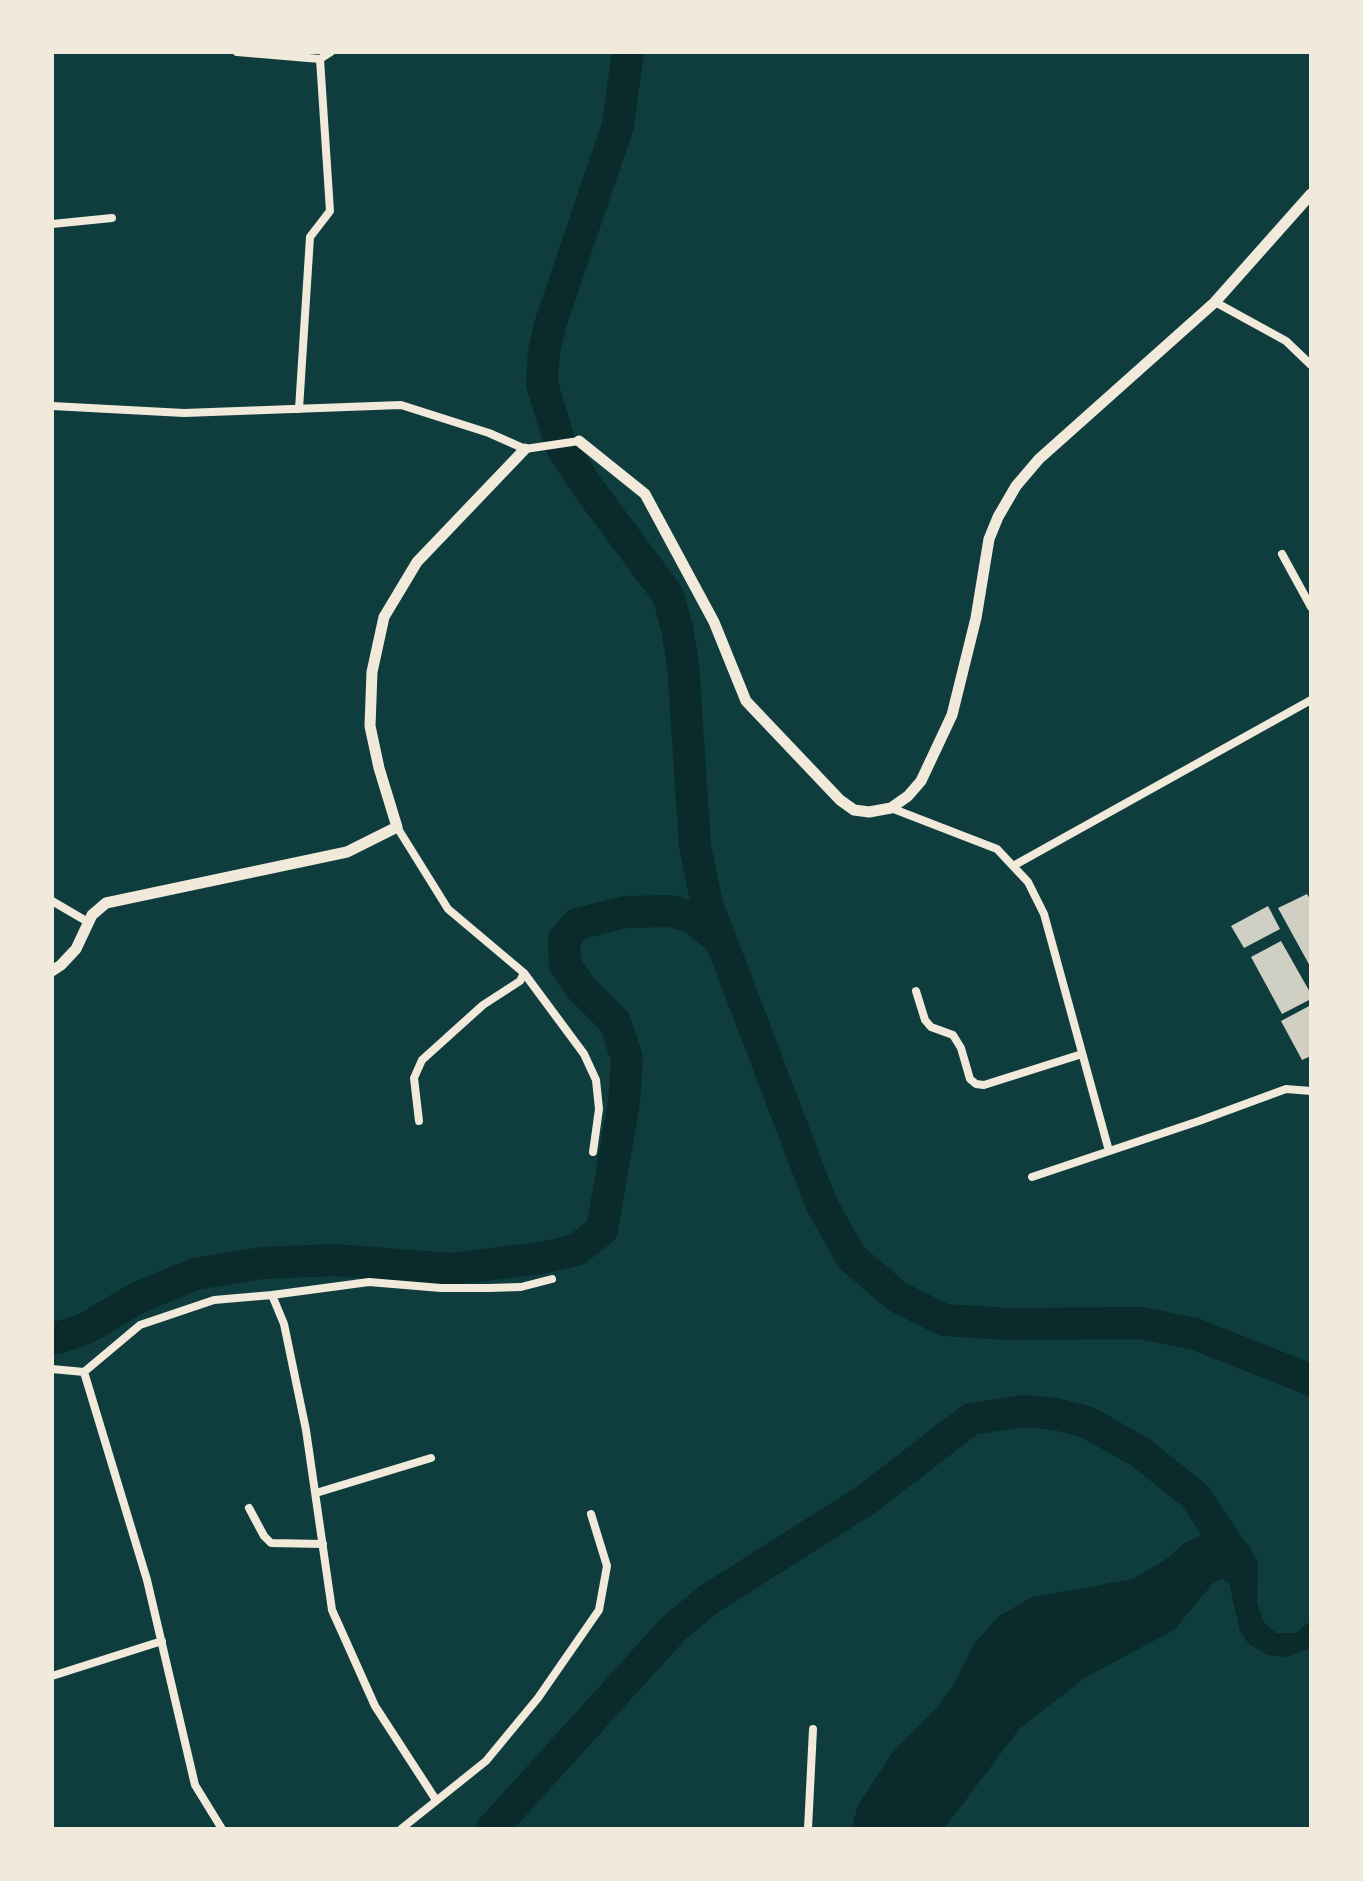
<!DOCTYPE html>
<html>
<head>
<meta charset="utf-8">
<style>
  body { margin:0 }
  #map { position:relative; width:1363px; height:1881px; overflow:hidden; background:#0f3d3e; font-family:"Exo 2",sans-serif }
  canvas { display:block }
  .frame { position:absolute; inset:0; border:54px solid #f1e9da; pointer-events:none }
</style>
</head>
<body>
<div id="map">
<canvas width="1363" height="1881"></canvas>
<div class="frame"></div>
</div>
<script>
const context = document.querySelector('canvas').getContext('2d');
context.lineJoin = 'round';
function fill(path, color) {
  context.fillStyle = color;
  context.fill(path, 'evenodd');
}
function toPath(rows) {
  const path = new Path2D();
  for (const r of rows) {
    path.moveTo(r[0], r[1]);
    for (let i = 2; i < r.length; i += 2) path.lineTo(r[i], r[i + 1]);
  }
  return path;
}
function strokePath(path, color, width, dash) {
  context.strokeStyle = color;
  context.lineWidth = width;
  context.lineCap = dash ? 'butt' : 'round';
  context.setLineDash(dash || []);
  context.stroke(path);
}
const water = toPath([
  [1212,1530,1234,1533,1248,1544,1258,1562,1257,1603,1264,1622,1276,1633,1295,1633,1311,1621,1311,1648,1287,1657,1267,1655,1248,1643,1240,1631,1229,1583,1222,1579,1214,1582,1174,1630,1086,1677,1020,1728,944,1829,852,1829,857,1807,894,1750,936,1709,954,1684,974,1644,999,1616,1032,1597,1133,1579,1168,1558,1184,1543]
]);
const river = toPath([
  [628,52,618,125,550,325,544,351,542,384,561,446,589,489,668,595,677,628,683,664,695,846,707,904,821,1203,851,1257,898,1297,944,1320,1008,1324,1141,1323,1195,1334,1311,1380],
  [52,1337,57,1338,85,1329,137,1298,195,1274,262,1263,334,1260,451,1269,541,1258,576,1250,602,1230,624,1102,627,1059,615,1022,581,988,565,965,564,939,577,924,625,912,671,911,694,918,721,941],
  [492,1829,674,1628,708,1600,864,1501,971,1419,1024,1411,1056,1414,1087,1422,1140,1452,1195,1496,1229,1547,1235,1568]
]);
const building = toPath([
  [1307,894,1311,901,1311,968,1278,908],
  [1268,906,1280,929,1244,948,1231,926],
  [1281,941,1311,994,1311,999,1282,1014,1251,957],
  [1311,1005,1311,1056,1302,1060,1281,1021]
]);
const minor = toPath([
  [237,52,320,59],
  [52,224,112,218],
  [1215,302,1286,341,1311,365],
  [52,406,184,413,401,405,489,433,525,449,579,441],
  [299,409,310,237,330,211,320,59,331,52],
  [1282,554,1311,607],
  [891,808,997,849,1028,882,1044,914,1109,1151],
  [397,827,448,909,524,973,520,981,483,1005,422,1060,414,1078,419,1121],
  [1013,866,1311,700],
  [52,901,88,922],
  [524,973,584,1054,596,1080,599,1109,593,1152],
  [916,991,925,1020,931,1027,953,1035,961,1048,970,1079,976,1084,984,1085,1082,1054],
  [1032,1177,1199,1121,1286,1089,1311,1091],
  [272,1295,284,1324,306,1430,332,1610,375,1706,436,1800],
  [52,1369,84,1372,140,1325,214,1300,272,1295,369,1282,441,1288,489,1288,521,1287,552,1279],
  [84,1372,147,1580,195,1785,222,1829],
  [316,1493,431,1458],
  [249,1508,264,1536,271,1543,323,1544],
  [52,1676,162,1641],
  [401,1829,486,1761,538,1698,599,1610,607,1566,591,1514],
  [808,1829,813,1729]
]);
const tertiary = toPath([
  [579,441,645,494,714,622,746,701,840,800,854,810,869,812,891,808,908,796,921,781,952,715,976,618,989,539,998,517,1016,486,1039,459,1215,302,1311,194],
  [52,971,61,965,76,949,92,915,106,903,347,852,397,827,379,768,370,726,372,672,384,617,417,562,525,449]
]);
fill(water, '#0a2a2b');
strokePath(river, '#0a2a2b', 32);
fill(building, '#cfcfc3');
strokePath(minor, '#f1e9da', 8);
strokePath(tertiary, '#f1e9da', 11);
</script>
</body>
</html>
